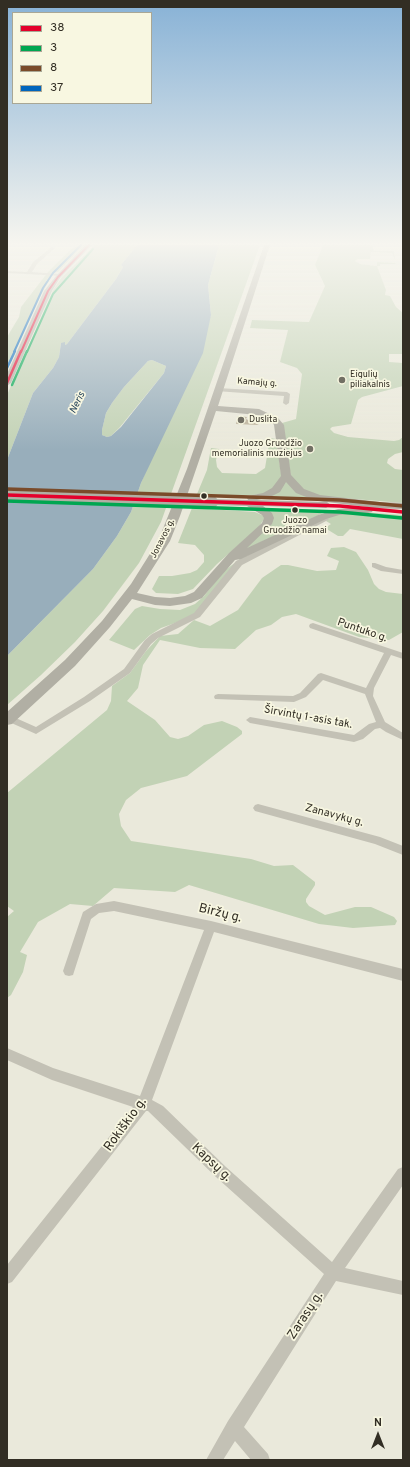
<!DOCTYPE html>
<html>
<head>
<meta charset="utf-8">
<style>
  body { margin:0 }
  #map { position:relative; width:410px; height:1467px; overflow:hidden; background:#eae9db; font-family:Overpass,sans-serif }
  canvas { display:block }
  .frame { position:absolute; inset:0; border:8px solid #322e24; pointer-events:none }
  .legend { position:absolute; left:12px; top:12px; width:140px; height:92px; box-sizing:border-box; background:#f8f7e1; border:1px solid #a9a795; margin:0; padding:5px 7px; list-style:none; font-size:12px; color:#322e24 }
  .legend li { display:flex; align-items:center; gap:8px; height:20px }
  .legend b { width:20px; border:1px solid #a9a795 }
  .north { position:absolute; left:358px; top:1415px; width:40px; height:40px; -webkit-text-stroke:3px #f8f7e1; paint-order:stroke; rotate:0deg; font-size:11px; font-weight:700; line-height:16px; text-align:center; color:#322e24 }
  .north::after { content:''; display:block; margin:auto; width:14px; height:18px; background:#322e24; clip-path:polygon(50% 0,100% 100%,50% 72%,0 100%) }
</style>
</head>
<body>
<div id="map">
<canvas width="410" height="1467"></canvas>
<div class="frame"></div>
<ul class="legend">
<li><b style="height:5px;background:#e4002b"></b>38</li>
<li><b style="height:5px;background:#00a651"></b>3</li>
<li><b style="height:5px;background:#7a4b2a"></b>8</li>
<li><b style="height:5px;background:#0065bd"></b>37</li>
</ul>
<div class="north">N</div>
</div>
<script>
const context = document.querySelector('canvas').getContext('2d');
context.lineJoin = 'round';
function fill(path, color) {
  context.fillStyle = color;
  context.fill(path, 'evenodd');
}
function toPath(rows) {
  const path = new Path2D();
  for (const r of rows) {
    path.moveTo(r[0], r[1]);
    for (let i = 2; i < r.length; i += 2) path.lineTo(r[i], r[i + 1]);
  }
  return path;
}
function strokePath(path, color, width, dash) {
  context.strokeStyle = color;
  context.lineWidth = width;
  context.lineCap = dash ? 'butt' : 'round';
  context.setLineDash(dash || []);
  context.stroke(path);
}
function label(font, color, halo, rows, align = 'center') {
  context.font = font + ' Overpass,sans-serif';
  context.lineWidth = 3.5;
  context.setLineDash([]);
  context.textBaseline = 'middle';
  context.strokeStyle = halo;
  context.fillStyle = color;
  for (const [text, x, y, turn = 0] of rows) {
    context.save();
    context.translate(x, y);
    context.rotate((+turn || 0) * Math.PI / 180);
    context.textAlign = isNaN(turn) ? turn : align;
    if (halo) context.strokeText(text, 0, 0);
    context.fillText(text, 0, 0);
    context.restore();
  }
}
const green = toPath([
  [79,245,84,245,58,272,53,273,46,281,49,281,41,295,7,370,7,337,19,317,21,307,48,272,70,250],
  [95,245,137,245,121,265,123,267,116,279,67,344,65,345,61,343,59,357,53,368,33,393,7,460,7,395,10,388,53,290,62,277],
  [219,245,260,245,161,522,139,563,103,611,75,642,41,675,7,705,7,656,93,569,117,536,131,512,141,483,211,315,208,285],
  [323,245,372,245,374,251,394,251,395,259,392,253,371,252,370,259,358,259,355,261,360,264,377,266,377,262,396,263,395,264,380,264,380,266,377,266,386,290,385,295,390,296,396,307,403,313,403,354,389,354,389,362,403,363,403,386,362,397,358,400,351,424,332,427,330,429,334,433,348,437,394,441,399,440,403,437,403,452,395,454,388,459,387,463,395,469,403,470,403,503,318,496,302,490,291,477,282,423,296,419,302,374,297,368,280,362,288,330,250,328,252,320,309,322,325,286,315,265],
  [152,360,166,366,164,373,120,427,111,436,107,437,102,435,102,430,106,413,112,403,124,387,148,361],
  [270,438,276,439,281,473,281,477,274,488,262,494,244,496,197,494,207,470,211,448,219,449,216,460,217,467,222,473,256,474,265,468],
  [287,480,314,499,301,498,300,497,267,497],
  [192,508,255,512,264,516,264,519,258,528,217,564,193,589,178,594,156,593,152,589,159,576,172,576,190,573,197,570,204,562,204,555,195,545,178,543],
  [266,510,305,512,305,511,325,512,242,551,269,525],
  [361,512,403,515,403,539,350,529,343,536,338,536,325,528,331,524,326,521,329,516],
  [344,547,356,552,368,570,374,584,379,589,386,592,403,594,403,632,389,640,359,637,296,614,282,617,271,625,256,630,235,649,200,648,160,640,143,665,138,688,127,701,155,720,170,737,178,739,188,736,204,725,222,721,237,727,242,731,242,734,187,776,141,788,126,800,119,814,121,826,131,841,251,859,274,866,293,865,315,882,315,885,306,899,306,902,309,906,325,915,355,907,371,907,394,917,397,921,395,925,353,928,319,924,189,885,175,892,114,888,93,906,70,904,38,922,20,952,27,955,23,972,11,995,7,998,7,917,14,911,7,906,7,793,107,710,111,701,112,686,130,673,146,651,160,636,178,634,194,620,210,626,238,610,262,578,281,565,288,565,317,571,336,570,339,561,327,556,331,548],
  [244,556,247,556,196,613,189,618,161,628,150,635,134,650,109,640,135,609,142,606,160,609,180,610,195,604,204,596,224,571]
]);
const water = toPath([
  [137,245,219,245,208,285,211,315,203,353,141,483,131,512,117,536,93,569,7,656,7,460,33,393,53,368,59,357,61,343,65,342,65,345,67,344,116,279,123,267,121,265],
  [152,360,166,366,164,373,121,427,111,436,107,437,102,435,102,430,106,413,112,403,124,387,148,361]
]);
const building = toPath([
  [238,416,247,417,246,419,259,425,236,424]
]);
const minor = toPath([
  [26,245,31,245,28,246,26,245],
  [52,247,55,248,37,264,32,272,60,274,62,276,7,273,7,271,27,272,33,262,52,247],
  [218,388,287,392,290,394,289,403,286,405,283,403,284,396,216,391,215,390,218,388],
  [326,517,329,519,328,520,242,565,200,617,158,638,151,644,130,673,90,701,36,734,7,721,7,715,9,715,36,727,84,697,124,669,145,640,152,634,194,613,236,561,326,517],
  [372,563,375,563,386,567,403,570,403,574,381,571,372,567,372,563],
  [313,623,403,653,403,659,391,655,374,688,373,696,385,722,403,733,403,740,386,732,380,728,375,729,363,739,354,742,250,723,246,720,250,717,354,735,369,724,376,722,365,694,323,680,306,697,294,702,215,699,214,697,215,695,218,694,293,696,300,693,318,674,321,673,366,688,384,653,310,628,309,626,310,624,313,623],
  [258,804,380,837,403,846,403,855,375,844,255,811,253,808,255,805,258,804],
  [114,901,211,921,403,969,403,981,214,932,152,1100,163,1106,226,1167,332,1262,398,1169,403,1167,403,1185,345,1268,403,1281,403,1295,336,1281,244,1427,268,1454,270,1460,251,1460,235,1441,223,1460,206,1460,228,1421,324,1274,216,1177,148,1111,146,1111,12,1282,7,1284,7,1265,133,1107,52,1080,7,1060,7,1048,53,1068,140,1096,204,930,114,911,99,913,91,919,73,975,69,976,65,975,63,971,83,912,96,904,114,901]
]);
const primary = toPath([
  [85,245,92,245,60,278,52,291,11,383,7,386,7,374,44,291,56,276,85,245],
  [264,245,270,245,218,406,259,409,278,418,284,425,291,475,304,489,320,495,380,502,403,503,403,509,372,508,373,510,372,512,368,513,339,515,326,519,241,559,235,560,202,598,191,603,170,606,155,605,132,599,110,627,75,666,12,724,7,725,7,712,65,660,102,621,131,584,158,541,187,469,264,245],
  [216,411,257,415,272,422,274,425,281,476,272,488,263,493,248,496,247,498,248,500,212,499,207,502,212,505,247,506,262,515,264,518,262,523,229,553,194,592,185,596,170,598,155,597,137,593,170,541,180,516,216,411],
  [286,482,296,493,314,500,324,502,257,500,270,497,280,492,286,482],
  [327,502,367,507,338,509,318,515,247,548,272,524,274,518,272,513,263,506,326,508,331,505,327,502]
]);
const primaryBridge = toPath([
  [7,495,212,502]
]);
const bus1Far2 = toPath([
  [21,352,48,291,58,277,89,245]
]);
const bus1Far1 = toPath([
  [7,383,21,351]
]);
const bus1 = toPath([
  [7,495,340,506,403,512]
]);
const bus2Far2 = toPath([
  [27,352,53,294,93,249]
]);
const bus2Far1 = toPath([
  [12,385,27,351]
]);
const bus2 = toPath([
  [7,501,340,512,402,518]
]);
const bus3 = toPath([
  [7,489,340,500,403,506]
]);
const bus4Far1 = toPath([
  [14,352,43,288,53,273,81,245]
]);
const bus4 = toPath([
  [7,368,15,351]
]);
const markers = [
  [342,380,4,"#726f64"],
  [241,420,4,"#726f64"],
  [310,449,4,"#726f64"],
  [204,496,3.5,"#322e24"],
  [295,510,3.5,"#322e24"]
];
const farPoinames = [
  ["Eigulių",350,375],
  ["piliakalnis",350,385],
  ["Duslita",249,420],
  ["Juozo Gruodžio",302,444,"right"],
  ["memorialinis muziejus",302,454,"right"]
];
const farStreetnames = [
  ["Kamajų g.",257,383,4],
  ["Jonavos g.",163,539,-63]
];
const farBusnames = [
  ["Juozo",295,521],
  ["Gruodžio namai",295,531]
];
const farWaternames = [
  ["Neris",78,403,-64]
];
const streetNames = [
  ["Puntuko g.",362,631,19],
  ["Širvintų 1-asis tak.",308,718,10],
  ["Zanavykų g.",334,816,15]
];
const nearStreetnames = [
  ["Biržų g.",220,914,14],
  ["Rokiškio g.",126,1125,-54],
  ["Kapsų g.",211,1163,43],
  ["Zarasų g.",306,1316,-57]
];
fill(green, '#c2d2b5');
fill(water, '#98aebb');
fill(building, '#bdb39d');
fill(minor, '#c3c1b5');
fill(primary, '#b1afa4');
strokePath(primaryBridge, '#b1afa4', 12);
strokePath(bus1Far2, '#e4002b', 2);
strokePath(bus1Far1, '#e4002b', 2.5);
strokePath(bus1, '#e4002b', 3.5);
strokePath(bus2Far2, '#00a651', 2);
strokePath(bus2Far1, '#00a651', 2.5);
strokePath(bus2, '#00a651', 3.5);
strokePath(bus3, '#7a4b2a', 3.5);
strokePath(bus4Far1, '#0065bd', 2);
strokePath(bus4, '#0065bd', 2.5);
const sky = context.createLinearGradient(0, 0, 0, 450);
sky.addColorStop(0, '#88b2d6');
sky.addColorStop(0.54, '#f6f5ef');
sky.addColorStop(1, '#f6f5ef00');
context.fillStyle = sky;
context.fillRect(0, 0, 410, 450);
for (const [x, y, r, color] of markers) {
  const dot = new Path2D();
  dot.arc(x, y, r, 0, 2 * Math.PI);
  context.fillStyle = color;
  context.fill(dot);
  strokePath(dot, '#f8f7e1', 1.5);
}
label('9px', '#322e24', '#f8f7e1', farPoinames, 'left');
label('9px', '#322e24', '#f8f7e1', farStreetnames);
label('9px', '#322e24', '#f8f7e1', farBusnames);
label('italic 10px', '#1a3a53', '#f8f7e1', farWaternames);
label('11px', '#322e24', '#f8f7e1', streetNames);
label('13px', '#322e24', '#f8f7e1', nearStreetnames);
</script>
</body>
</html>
